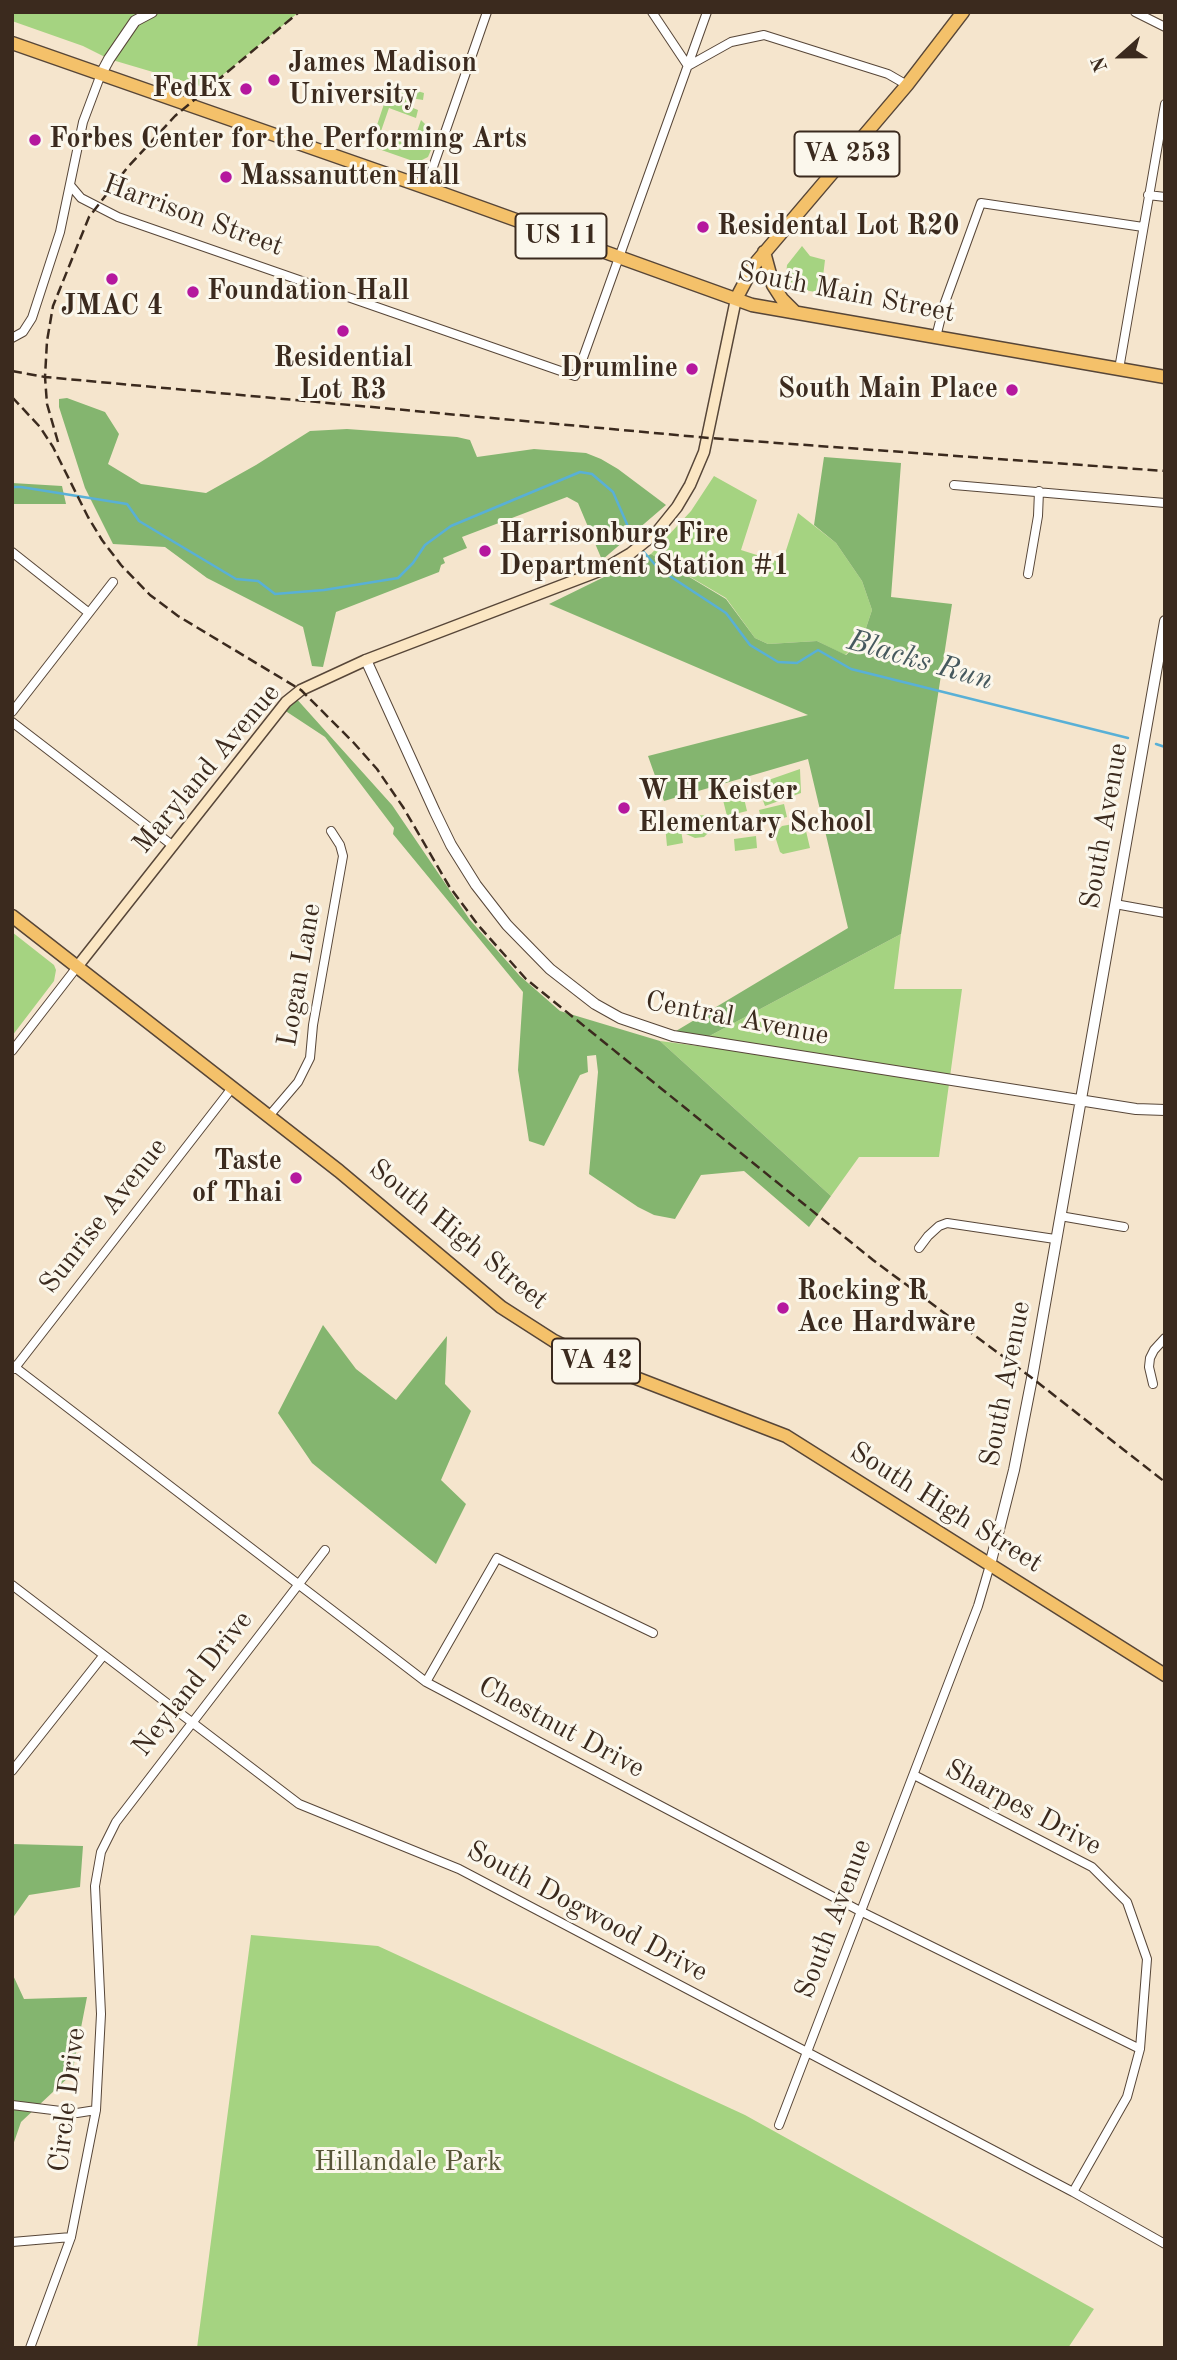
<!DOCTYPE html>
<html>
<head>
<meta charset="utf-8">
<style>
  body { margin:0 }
  #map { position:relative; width:1177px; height:2360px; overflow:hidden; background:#f5e5cd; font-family:"Old Standard TT",serif }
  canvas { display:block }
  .frame { position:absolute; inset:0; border:14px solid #3b2a1e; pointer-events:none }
  .north { position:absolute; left:1086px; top:21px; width:70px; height:70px; -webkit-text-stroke:5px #fbf7ec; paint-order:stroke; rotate:249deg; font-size:19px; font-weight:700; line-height:28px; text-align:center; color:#3b2a1e }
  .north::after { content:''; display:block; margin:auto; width:24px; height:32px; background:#3b2a1e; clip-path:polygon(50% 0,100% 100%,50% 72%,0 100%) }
</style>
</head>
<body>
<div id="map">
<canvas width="1177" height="2360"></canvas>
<div class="frame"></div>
<div class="north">N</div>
</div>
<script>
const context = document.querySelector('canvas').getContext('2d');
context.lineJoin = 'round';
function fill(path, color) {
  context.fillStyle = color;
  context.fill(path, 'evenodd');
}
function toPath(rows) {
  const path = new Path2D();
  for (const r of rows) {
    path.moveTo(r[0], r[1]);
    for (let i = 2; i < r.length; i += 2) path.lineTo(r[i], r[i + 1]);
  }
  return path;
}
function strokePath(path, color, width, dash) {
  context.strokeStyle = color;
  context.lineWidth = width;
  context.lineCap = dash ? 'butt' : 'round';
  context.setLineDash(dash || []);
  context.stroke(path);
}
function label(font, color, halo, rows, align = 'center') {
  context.font = font + ' "Old Standard TT",serif';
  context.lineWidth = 6;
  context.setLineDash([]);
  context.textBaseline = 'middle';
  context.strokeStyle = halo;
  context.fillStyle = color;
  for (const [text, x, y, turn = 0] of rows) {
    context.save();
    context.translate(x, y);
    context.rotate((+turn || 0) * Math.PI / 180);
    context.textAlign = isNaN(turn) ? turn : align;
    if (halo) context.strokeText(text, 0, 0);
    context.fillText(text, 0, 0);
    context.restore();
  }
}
const green = toPath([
  [12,12,98,13,299,12,207,88,109,59,83,46,12,21],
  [391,83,424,93,423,100,411,98,408,106,418,110,416,118,389,108,380,134,412,146,421,120,437,136,428,157,422,160,410,160,370,146],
  [802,246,810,256,825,260,821,293,798,289,789,283,786,275,787,265],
  [714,476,757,500,741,550,782,563,798,513,836,543,862,581,872,610,862,640,845,655,817,641,768,644,755,638,726,598,651,554,691,511],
  [800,769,801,793,765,806,757,784],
  [743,794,747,811,727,816,723,800],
  [784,804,787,817,762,823,759,810],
  [707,815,711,819,709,832,704,837,695,838,686,834,684,816],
  [680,823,683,843,667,846,665,825],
  [799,823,806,831,810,848,783,854,780,852,775,836,776,832,782,826],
  [756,836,757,848,735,851,734,839],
  [12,932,54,965,56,970,54,981,12,1036],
  [901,934,894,989,962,989,939,1157,859,1157,831,1196,660,1041,905,1073,702,1040],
  [251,1935,378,1946,745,2115,1094,2309,1068,2348,197,2348]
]);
const forest = toPath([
  [67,398,105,412,119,434,108,464,141,484,206,493,256,465,310,431,347,429,457,437,470,440,477,457,534,449,586,453,601,459,618,469,666,505,602,560,578,503,567,497,462,537,467,548,443,558,445,563,441,565,439,572,336,612,323,667,312,666,303,627,207,578,165,547,113,544,85,488,59,407,59,399],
  [824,457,901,463,891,597,952,604,901,934,702,1040,676,1031,848,928,808,759,664,801,648,756,808,715,549,604,651,554,726,599,755,638,768,644,817,641,846,655,862,640,872,610,862,581,836,543,814,525],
  [12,483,62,486,66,504,12,504],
  [294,696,392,805,470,920,520,976,560,1011,660,1041,831,1196,809,1227,744,1171,701,1175,675,1219,654,1215,638,1207,589,1174,598,1072,596,1055,587,1056,588,1072,580,1075,544,1146,529,1141,518,1070,523,992,393,834,394,828,325,737,281,708],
  [323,1325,356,1369,396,1400,447,1336,445,1384,471,1411,441,1480,466,1504,436,1564,312,1463,278,1413],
  [12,1844,83,1846,80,1887,29,1895,12,1919],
  [12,1973,24,1999,87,1997,72,2074,21,2122,12,2148]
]);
const stream = toPath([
  [12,487,21,487,127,504,139,521,236,579,258,581,275,594,324,590,398,578,413,563,425,545,451,526,580,472,592,474,613,492,633,538,638,545],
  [642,550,659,569,726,613,750,645,778,662,797,663,818,650,851,669,1128,738],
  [1156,744,1165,747]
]);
const minor = toPath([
  [652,12,688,66,731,42,764,35,888,74,907,85],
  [1135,12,1165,27],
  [70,185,81,198,118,217,575,376,579,369,707,12],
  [426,187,487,12],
  [1148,195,1165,197],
  [936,337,944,305,981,203,1143,227],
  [12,338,23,332,32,318,60,232,83,122,101,74],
  [1119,369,1165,104],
  [954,485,1165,503],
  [12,552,89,613],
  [1028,574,1038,516,1039,491],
  [12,712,113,582],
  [12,722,172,845],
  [1115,904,1165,913],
  [12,1051,77,967],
  [269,1116,298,1082,310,1058,313,1025,343,856,340,845,331,831],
  [1060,1216,1124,1227],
  [919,1248,928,1236,939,1226,947,1223,1055,1239],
  [12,1365,426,1682,860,1911,1140,2049],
  [14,1369,232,1088],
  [1153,1384,1149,1367,1150,1358,1154,1350,1165,1338],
  [12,1585,299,1804,459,1869,1073,2192,1165,2244],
  [426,1682,497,1558,653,1633],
  [12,1771,103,1656],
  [914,1775,1092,1867,1127,1902,1147,1959,1140,2049,1127,2097,1073,2192],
  [12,2105,77,2113,96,2110],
  [779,2125,978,1606,990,1565],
  [12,2242,71,2237],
  [30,2348,71,2237,96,2110,101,2014,95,1886,101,1852,116,1822,325,1550]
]);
const tertiary = toPath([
  [101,74,109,59,135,21,152,12],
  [366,660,435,812,451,845,476,885,507,925,550,969,595,1004,620,1018,673,1036,1136,1109,1165,1110],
  [990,1565,1014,1470,1032,1378,1165,621]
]);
const secondary = toPath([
  [77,967,286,702,301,690,366,660,602,570,631,553,656,533,677,507,690,485,704,452,736,299]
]);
const primary = toPath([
  [12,43,441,193,752,305,1165,377],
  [764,252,773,285,782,299,795,312],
  [736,299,754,265,907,85,963,12],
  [12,916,339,1171,501,1307,554,1341,610,1368,786,1436,1165,1675]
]);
const rail = toPath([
  [12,371,45,377,709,438,1165,471],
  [12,397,40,427,53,447,88,517,102,540,121,565,150,595,178,616,301,690,353,742,377,769,403,807,449,886,478,925,526,979,873,1260,1032,1378,1165,1482],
  [58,442,47,404,45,377,47,341,53,306,89,217,127,168,175,116,299,12]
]);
const markers = [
  [274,80,7,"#b5179e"],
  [246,89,7,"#b5179e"],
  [35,140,7,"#b5179e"],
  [226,177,7,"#b5179e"],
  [703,227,7,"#b5179e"],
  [112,279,7,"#b5179e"],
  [193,292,7,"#b5179e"],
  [343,331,7,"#b5179e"],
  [692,369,7,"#b5179e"],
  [1012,390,7,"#b5179e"],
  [485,551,7,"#b5179e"],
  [624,808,7,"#b5179e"],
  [296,1178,7,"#b5179e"],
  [783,1308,7,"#b5179e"]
];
const shields = [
  [847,154,105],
  [561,236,91],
  [596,1361,88]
];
const shieldNames = [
  ["VA 253",847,154],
  ["US 11",561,236],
  ["VA 42",596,1361]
];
const poiNames = [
  ["James Madison",288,64],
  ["University",288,96],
  ["FedEx",232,89,"right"],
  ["Forbes Center for the Performing Arts",49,140],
  ["Massanutten Hall",240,177],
  ["Residental Lot R20",717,227],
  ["Foundation Hall",207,292],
  ["JMAC 4",112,307,"center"],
  ["Residential",343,359,"center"],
  ["Lot R3",343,391,"center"],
  ["Drumline",678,369,"right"],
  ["South Main Place",998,390,"right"],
  ["Harrisonburg Fire",499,535],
  ["Department Station #1",499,567],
  ["W H Keister",638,792],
  ["Elementary School",638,824],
  ["Taste",282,1162,"right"],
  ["of Thai",282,1194,"right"],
  ["Rocking R",797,1292],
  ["Ace Hardware",797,1324]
];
const streetNames = [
  ["Harrison Street",193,216,20],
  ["South Main Street",846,293,11],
  ["Maryland Avenue",207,769,-50],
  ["South Avenue",1105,826,-80],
  ["Logan Lane",300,975,-80],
  ["Central Avenue",737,1019,11],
  ["Sunrise Avenue",104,1216,-52],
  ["South High Street",458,1235,39],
  ["South Avenue",1006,1384,-79],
  ["South High Street",946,1508,32],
  ["Neyland Drive",193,1684,-52],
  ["Chestnut Drive",561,1728,28],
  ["Sharpes Drive",1023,1808,28],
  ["South Dogwood Drive",587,1912,28],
  ["South Avenue",834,1919,-69],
  ["Circle Drive",68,2100,-83]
];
const parkNames = [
  ["Hillandale Park",408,2163]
];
const waterNames = [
  ["Blacks Run",920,661,16]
];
fill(green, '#a5d381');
fill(forest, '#84b56f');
strokePath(stream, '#59b0d6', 2.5);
strokePath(minor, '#574638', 10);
strokePath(tertiary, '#574638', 12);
strokePath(secondary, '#574638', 13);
strokePath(primary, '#574638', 15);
strokePath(minor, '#fff', 8);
strokePath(tertiary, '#fff', 10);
strokePath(secondary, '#fbe6c3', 10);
strokePath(primary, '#f4c16a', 12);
strokePath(rail, '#3b2a1e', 2.5, [10, 5]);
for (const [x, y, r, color] of markers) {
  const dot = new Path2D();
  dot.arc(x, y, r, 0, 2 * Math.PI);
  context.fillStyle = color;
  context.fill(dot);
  strokePath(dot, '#fbf7ec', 2.5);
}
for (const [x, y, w] of shields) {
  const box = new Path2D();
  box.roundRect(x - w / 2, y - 22.5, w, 45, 5);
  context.fillStyle = '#fbf7ec';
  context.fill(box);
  strokePath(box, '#3b2a1e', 2);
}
label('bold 26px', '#3b2a1e', null, shieldNames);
label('bold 28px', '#3b2a1e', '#fbf7ec', poiNames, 'left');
label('28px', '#3b2a1e', '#fbf7ec', streetNames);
label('28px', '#565437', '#fbf7ec', parkNames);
label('italic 30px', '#46595e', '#fbf7ec', waterNames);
</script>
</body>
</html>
